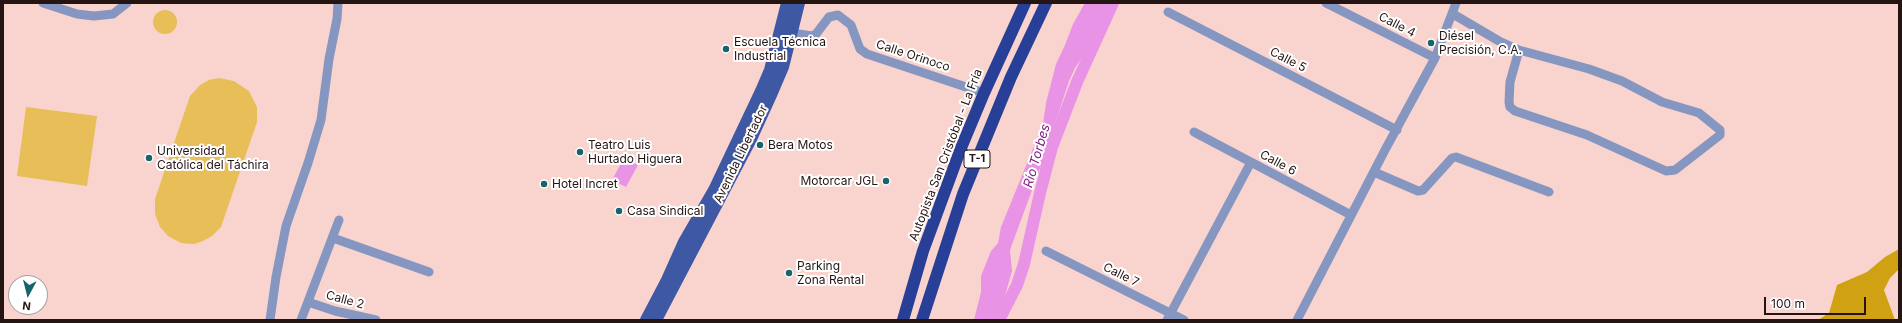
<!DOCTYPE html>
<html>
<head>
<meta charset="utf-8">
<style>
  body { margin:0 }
  #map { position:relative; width:1902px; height:323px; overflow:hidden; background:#f9d4cf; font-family:Inter,sans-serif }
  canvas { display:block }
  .frame { position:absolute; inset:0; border:4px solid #241412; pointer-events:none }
  .north { position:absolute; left:8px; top:275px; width:40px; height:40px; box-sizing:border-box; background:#fff; border:1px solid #a7a1a0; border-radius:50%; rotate:187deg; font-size:11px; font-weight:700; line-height:16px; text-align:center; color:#241412 }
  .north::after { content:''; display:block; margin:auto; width:14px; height:18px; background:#17646d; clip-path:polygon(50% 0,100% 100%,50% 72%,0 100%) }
  .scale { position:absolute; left:1764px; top:297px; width:102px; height:18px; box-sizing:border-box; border:2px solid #241412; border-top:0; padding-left:5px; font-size:12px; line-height:14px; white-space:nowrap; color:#241412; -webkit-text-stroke:3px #fff; paint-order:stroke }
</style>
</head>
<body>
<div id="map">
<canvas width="1902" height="323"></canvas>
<div class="frame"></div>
<div class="north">N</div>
<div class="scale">100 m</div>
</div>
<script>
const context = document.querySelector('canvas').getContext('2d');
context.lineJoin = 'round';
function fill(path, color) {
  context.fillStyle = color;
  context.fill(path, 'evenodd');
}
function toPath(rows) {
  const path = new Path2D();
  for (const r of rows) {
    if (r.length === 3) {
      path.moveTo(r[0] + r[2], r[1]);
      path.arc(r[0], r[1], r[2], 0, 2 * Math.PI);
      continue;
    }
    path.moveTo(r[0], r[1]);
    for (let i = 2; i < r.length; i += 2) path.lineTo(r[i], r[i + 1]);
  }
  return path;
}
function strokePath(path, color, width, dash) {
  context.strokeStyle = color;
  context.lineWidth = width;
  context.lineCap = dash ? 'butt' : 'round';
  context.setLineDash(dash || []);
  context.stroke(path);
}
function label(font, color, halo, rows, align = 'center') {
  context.font = font + ' Inter,sans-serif';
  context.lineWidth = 4;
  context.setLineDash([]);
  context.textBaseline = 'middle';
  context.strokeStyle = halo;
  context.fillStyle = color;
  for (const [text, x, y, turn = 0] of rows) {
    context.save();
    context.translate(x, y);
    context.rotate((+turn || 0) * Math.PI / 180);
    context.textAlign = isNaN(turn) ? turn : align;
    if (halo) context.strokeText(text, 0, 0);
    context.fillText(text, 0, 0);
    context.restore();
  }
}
const green = toPath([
  [165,22,12],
  [219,78,234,81,249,91,257,107,257,122,221,227,212,236,203,241,194,244,181,243,168,236,160,227,155,214,155,199,190,96,200,85,209,80],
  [26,107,97,116,87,186,17,176]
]);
const forest = toPath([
  [1899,249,1899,269,1890,278,1884,290,1895,320,1818,320,1829,313,1837,285,1867,272,1885,257]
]);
const water = toPath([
  [1085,3,1108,3,1094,39,1075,68,1069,81,1042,163,1010,250,1012,271,998,320,974,320,981,292,981,276,991,251,998,243,1001,227,1043,124,1046,103,1056,64,1065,45,1073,24],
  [624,158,638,165,626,187,612,180]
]);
const river = toPath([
  [999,320,1017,285,1024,264,1040,193,1052,147,1077,82,1113,3]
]);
const minor = toPath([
  [43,3,77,14,94,16,113,14,127,3],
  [1326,3,1435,58],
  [1168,12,1397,130],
  [1453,14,1499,41,1519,50,1589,69,1622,81,1662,102,1699,113,1720,130,1720,135,1675,170,1666,171,1587,135,1515,111,1510,107,1509,102,1510,82,1519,50],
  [792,33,812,36,816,34,829,17,838,15,851,25,860,49,867,54,984,93],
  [1194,132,1351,215],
  [1374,172,1418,191,1423,190,1452,158,1456,157,1549,192],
  [333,238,429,272],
  [1046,251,1184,320],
  [308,302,335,311,376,320],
  [270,320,276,277,286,226,308,163,321,120,329,59,337,19,338,3],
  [301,320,339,220],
  [1167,320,1251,162],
  [1297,320,1385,150,1435,58,1456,3]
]);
const major = toPath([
  [646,320,667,280,684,242,714,190,761,91,770,70,787,3],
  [656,320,751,139,771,95,783,67,799,3]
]);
const highway = toPath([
  [903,320,923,251,961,148,984,93,1025,3],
  [922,320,963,194,1011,77,1046,3]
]);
const markers = [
  [1431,43,4,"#17646d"],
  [726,49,4,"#17646d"],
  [760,145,4,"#17646d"],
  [580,152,4,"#17646d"],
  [149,158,4,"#17646d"],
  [886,181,4,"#17646d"],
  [544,184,4,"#17646d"],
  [619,211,4,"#17646d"],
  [789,273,4,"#17646d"]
];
const shields = [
  [977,159,26]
];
const shieldNames = [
  ["T-1",977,159]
];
const streetNames = [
  ["Calle 4",1397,25,27],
  ["Calle Orinoco",913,56,18],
  ["Calle 5",1288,60,27],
  ["Avenida Libertador",741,154,-64],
  ["Autopista San Cristóbal - La Fría",946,155,-69],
  ["Calle 6",1278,163,28],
  ["Calle 7",1121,275,26],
  ["Calle 2",345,300,15]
];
const poiNames = [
  ["Diésel",1439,36],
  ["Precisión, C.A.",1439,50],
  ["Escuela Técnica",734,42],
  ["Industrial",734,56],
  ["Teatro Luis",588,145],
  ["Hurtado Higuera",588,159],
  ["Bera Motos",768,145],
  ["Universidad",157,151],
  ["Católica del Táchira",157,165],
  ["Motorcar JGL",878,181,"right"],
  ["Hotel Incret",552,184],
  ["Casa Sindical",627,211],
  ["Parking",797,266],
  ["Zona Rental",797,280]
];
const waterNames = [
  ["Río Torbes",1037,156,-74]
];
fill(green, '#e7be58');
fill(forest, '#cfa113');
fill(water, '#e893e6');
strokePath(river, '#e893e6', 12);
strokePath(minor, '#8596c1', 9);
strokePath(major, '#3e58a3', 12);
strokePath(highway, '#273f96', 12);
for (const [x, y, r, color] of markers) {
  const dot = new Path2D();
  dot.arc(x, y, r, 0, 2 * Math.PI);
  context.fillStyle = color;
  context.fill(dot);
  strokePath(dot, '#fff', 1.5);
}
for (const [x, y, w] of shields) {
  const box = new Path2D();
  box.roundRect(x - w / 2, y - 9, w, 18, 3);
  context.fillStyle = '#fff';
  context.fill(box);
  strokePath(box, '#241412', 1);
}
label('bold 11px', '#241412', null, shieldNames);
label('12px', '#241412', '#fff', streetNames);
label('12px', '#241412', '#fff', poiNames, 'left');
label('italic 13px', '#821e83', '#fff', waterNames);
</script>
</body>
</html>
